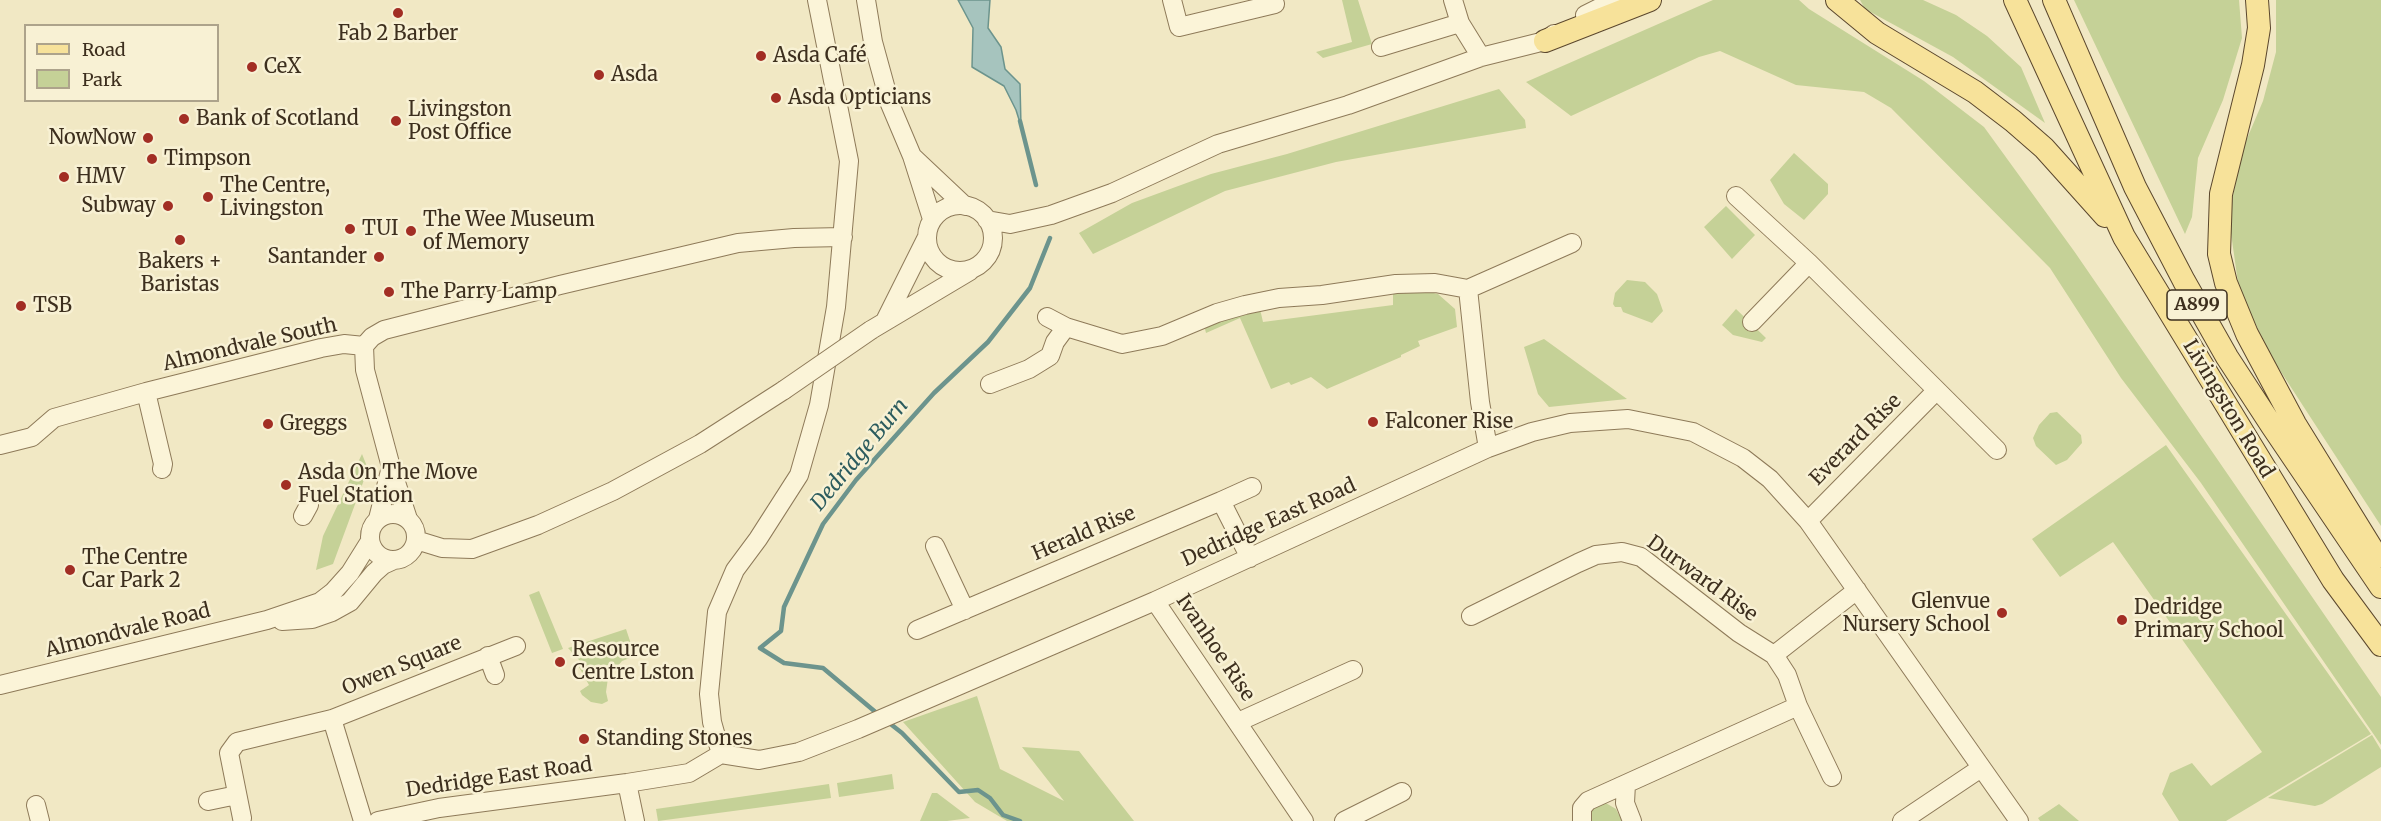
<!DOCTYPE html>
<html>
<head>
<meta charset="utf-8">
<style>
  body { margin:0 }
  #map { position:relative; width:2381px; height:821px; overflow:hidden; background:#f1e8c4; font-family:Merriweather,serif }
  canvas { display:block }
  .legend { position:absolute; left:24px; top:24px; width:195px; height:78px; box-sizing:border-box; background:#f8f1d4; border:2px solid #ada38b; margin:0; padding:8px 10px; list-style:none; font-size:18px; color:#3d2f1e }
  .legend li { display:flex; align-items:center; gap:12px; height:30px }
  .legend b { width:30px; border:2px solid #ada38b }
</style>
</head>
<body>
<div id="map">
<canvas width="2381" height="821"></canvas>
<ul class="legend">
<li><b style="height:8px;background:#f7e29a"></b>Road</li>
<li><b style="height:16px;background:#c5d197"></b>Park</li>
</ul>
</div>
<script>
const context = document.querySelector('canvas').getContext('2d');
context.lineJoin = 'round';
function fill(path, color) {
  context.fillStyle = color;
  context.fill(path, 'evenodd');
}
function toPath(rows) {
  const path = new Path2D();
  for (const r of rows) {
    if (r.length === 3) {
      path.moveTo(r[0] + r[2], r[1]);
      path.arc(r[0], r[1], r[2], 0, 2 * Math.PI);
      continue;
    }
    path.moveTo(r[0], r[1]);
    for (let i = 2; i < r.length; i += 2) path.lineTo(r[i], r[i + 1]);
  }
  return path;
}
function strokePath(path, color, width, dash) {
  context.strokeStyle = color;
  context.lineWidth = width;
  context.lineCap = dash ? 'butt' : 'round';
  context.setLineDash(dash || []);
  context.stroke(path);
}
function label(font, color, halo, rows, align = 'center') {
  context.font = font + ' Merriweather,serif';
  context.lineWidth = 5;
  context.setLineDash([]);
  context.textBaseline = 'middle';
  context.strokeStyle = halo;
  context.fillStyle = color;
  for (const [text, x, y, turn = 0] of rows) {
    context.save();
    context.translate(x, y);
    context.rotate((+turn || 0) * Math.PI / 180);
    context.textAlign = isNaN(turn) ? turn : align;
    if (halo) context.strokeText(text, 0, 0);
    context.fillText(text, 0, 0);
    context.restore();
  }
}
const green = toPath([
  [1342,0,1358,0,1372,44,1323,58,1316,52,1352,42],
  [1713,0,1799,0,1809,9,1924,81,1984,127,2074,251,2381,697,2381,745,2201,483,2121,378,2050,268,1891,108,1864,92,1796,85,1720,51,1699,57,1571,116,1526,82],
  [1860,0,1923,0,1956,15,1987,36,2021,67,2045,123,1953,57,1865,9],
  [2074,0,2239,0,2242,38,2223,100,2198,158,2192,217,2185,234],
  [2276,0,2381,0,2381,526,2272,358,2239,290,2229,219,2240,155,2263,101,2276,52],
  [1499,89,1525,120,1526,128,1336,162,1225,191,1093,254,1079,233,1132,203,1211,174,1287,154],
  [1794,153,1828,184,1828,194,1804,220,1784,204,1770,180],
  [1726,206,1755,235,1732,259,1704,227],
  [1627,280,1645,282,1657,294,1663,311,1652,323,1623,312,1621,307,1615,307,1613,304,1615,293],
  [1420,290,1438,294,1455,309,1457,327,1418,341,1420,346,1401,355,1401,357,1327,389,1311,377,1291,385,1289,382,1271,389,1240,318,1206,333,1204,325,1260,309,1263,322,1393,305,1393,293],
  [1736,309,1766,338,1762,342,1733,335,1722,325],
  [1544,339,1627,399,1549,407,1538,394,1524,347],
  [2057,412,2081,435,2082,443,2067,460,2056,465,2036,446,2033,438,2039,425,2050,413],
  [2166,445,2371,734,2226,821,2179,821,2162,794,2170,773,2192,763,2211,786,2262,752,2113,542,2060,577,2032,539],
  [362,454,368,469,333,564,316,570,323,536],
  [539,591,563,649,552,653,529,595],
  [626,629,635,656,622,661,608,678,606,692,608,701,602,704,591,702,582,695,580,691,589,685,579,667,580,661,568,648],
  [977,696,1000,769,1064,801,1022,747,1079,751,1134,821,1007,821,975,802,903,722],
  [2372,735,2381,750,2381,767,2322,804,2315,806,2268,798],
  [892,774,894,789,839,797,837,783],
  [829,784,831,798,658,821,656,809],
  [932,793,937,793,970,818,947,821,920,821],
  [1604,802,1616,809,1622,821,1589,821,1591,809],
  [2059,804,2079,821,2040,821,2038,818]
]);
const water = toPath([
  [958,0,990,0,988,28,1001,47,1005,69,1020,84,1021,126,1016,110,1004,86,972,67,973,28,958,0]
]);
const stream = toPath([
  [1020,121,1036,185],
  [879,715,823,668,784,663,760,648,781,631,784,607,823,524,856,480,934,393,988,342,1030,288,1050,238],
  [888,722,902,733,959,792,978,790,990,798,1003,815,1020,821]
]);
const minor = toPath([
  [866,0,873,42,890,104,912,156,932,219],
  [1172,0,1179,27,1275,4],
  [1453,0,1460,23,1481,57],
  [1585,15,1615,0],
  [1381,47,1460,23],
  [913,157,965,206],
  [1736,196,1809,263,1997,450],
  [960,238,33],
  [987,220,1010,224,1051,215,1112,193,1218,144,1348,105,1481,57,1545,41,1554,34],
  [1468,289,1572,243],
  [1047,317,1066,327,1122,344,1162,336,1217,313,1245,305,1279,298,1322,295,1396,284,1435,283,1468,289,1480,402,1488,448],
  [886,319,926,239],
  [1752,322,1809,263],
  [871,330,970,271],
  [990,384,1029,369,1050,356,1055,342,1066,327],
  [146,392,163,464,162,469],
  [0,445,32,437,54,418,146,392,321,348,344,344,364,346],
  [1221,501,1252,487],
  [393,537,23],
  [303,516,309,505],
  [378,519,390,471],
  [408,519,391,467,365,370,364,346,372,337,384,330,560,285,738,243,794,238,843,237],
  [1808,521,1936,391],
  [416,540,442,548,472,549,538,525,613,491,700,444,784,390],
  [935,546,965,610],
  [1155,601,1304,821],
  [1471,616,1578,563,1596,555,1622,552,1641,557,1739,633,1774,655],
  [282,621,312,619,332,612,350,602,374,573,383,565,394,560],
  [917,630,1221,501,1250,558],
  [488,656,495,675],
  [0,685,267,620,320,602,333,592,350,573,370,541],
  [332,719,363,821],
  [1238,722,1353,670],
  [721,754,712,722,709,694,717,612,735,570,758,539,799,475,819,405,836,307,849,161,817,0],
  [1832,777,1798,706,1787,675,1774,655,1857,590],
  [627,783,635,821],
  [1626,784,1625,803,1632,821],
  [208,801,237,795],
  [36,805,40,821],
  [242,818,229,753,237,742,332,719,516,646],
  [378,821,439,808,627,783,689,773,721,754,759,760,799,752,858,729,1155,601,1488,448,1532,432,1570,423,1628,419,1693,432,1743,458,1770,479,1808,521,2019,821],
  [1344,821,1402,792],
  [1582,821,1582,808,1588,801,1798,706],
  [1902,821,1981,768]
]);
const major = toPath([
  [1837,0,1877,33,1975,92,2013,121,2044,148,2105,216],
  [2015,0,2124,237,2333,580,2381,645],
  [2054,0,2135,187,2184,281,2227,357,2272,426,2381,587],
  [2257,0,2259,28,2253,65,2221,194,2219,254,2226,283,2247,334,2295,424,2377,557],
  [1545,41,1650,0]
]);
const minorBridge = toPath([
  [784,390,871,330]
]);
const markers = [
  [398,13,6,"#a22e24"],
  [761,56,6,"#a22e24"],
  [252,67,6,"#a22e24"],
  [599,75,6,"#a22e24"],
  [776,98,6,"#a22e24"],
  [184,119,6,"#a22e24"],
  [396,121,6,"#a22e24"],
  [148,138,6,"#a22e24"],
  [152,159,6,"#a22e24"],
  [64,177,6,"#a22e24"],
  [208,197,6,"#a22e24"],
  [168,206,6,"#a22e24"],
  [350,229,6,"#a22e24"],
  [411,231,6,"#a22e24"],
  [180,240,6,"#a22e24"],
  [379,257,6,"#a22e24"],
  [389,292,6,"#a22e24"],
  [21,306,6,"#a22e24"],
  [1373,422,6,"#a22e24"],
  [268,424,6,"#a22e24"],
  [286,485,6,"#a22e24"],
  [70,570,6,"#a22e24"],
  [2002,613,6,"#a22e24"],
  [2122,620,6,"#a22e24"],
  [560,662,6,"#a22e24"],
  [584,739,6,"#a22e24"]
];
const shields = [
  [2197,305,60]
];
const shieldNames = [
  ["A899",2197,305]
];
const poiNames = [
  ["Fab 2 Barber",398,34,"center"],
  ["Asda Café",773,56],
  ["CeX",264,67],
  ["Asda",611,75],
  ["Asda Opticians",788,98],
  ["Livingston",408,110],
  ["Post Office",408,133],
  ["Bank of Scotland",196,119],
  ["NowNow",136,138,"right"],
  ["Timpson",164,159],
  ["HMV",76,177],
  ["The Centre,",220,186],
  ["Livingston",220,209],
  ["Subway",156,206,"right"],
  ["The Wee Museum",423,220],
  ["of Memory",423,243],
  ["TUI",362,229],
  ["Santander",367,257,"right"],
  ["Bakers +",180,262,"center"],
  ["Baristas",180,285,"center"],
  ["The Parry Lamp",401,292],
  ["TSB",33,306],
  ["Falconer Rise",1385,422],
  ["Greggs",280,424],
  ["Asda On The Move",298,473],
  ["Fuel Station",298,496],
  ["The Centre",82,558],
  ["Car Park 2",82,581],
  ["Glenvue",1990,602,"right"],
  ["Nursery School",1990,625,"right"],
  ["Dedridge",2134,608],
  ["Primary School",2134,631],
  ["Resource",572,650],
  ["Centre Lston",572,673],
  ["Standing Stones",596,739]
];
const streetNames = [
  ["Almondvale South",250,345,-13],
  ["Livingston Road",2228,409,59],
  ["Everard Rise",1856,440,-45],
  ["Dedridge East Road",1269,523,-24],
  ["Herald Rise",1084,534,-23],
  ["Durward Rise",1702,579,36],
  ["Almondvale Road",128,631,-14],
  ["Ivanhoe Rise",1215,648,56],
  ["Owen Square",402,666,-22],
  ["Dedridge East Road",499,778,-8]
];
const waterNames = [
  ["Dedridge Burn",860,455,-50]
];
fill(green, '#c5d197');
fill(water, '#a6c4be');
strokePath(water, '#6c948d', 1.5);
strokePath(stream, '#6c948d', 4.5);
strokePath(minor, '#8e7a59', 20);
strokePath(major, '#5b472d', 24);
strokePath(minor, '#fbf4d8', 18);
strokePath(major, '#f7e29a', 22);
strokePath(minorBridge, '#8e7a59', 20, []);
strokePath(minorBridge, '#fbf4d8', 18);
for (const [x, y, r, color] of markers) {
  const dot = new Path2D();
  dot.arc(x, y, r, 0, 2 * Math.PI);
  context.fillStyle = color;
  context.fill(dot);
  strokePath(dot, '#f8f1d4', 2);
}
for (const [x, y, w] of shields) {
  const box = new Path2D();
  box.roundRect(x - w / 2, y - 15, w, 30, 4.5);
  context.fillStyle = '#f8f1d4';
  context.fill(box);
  strokePath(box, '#3d2f1e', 1.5);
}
label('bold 18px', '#3d2f1e', null, shieldNames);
label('20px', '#3d2f1e', '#f8f1d4', poiNames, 'left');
label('20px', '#3d2f1e', '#f8f1d4', streetNames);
label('italic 21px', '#2c5c5e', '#f8f1d4', waterNames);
</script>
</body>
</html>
